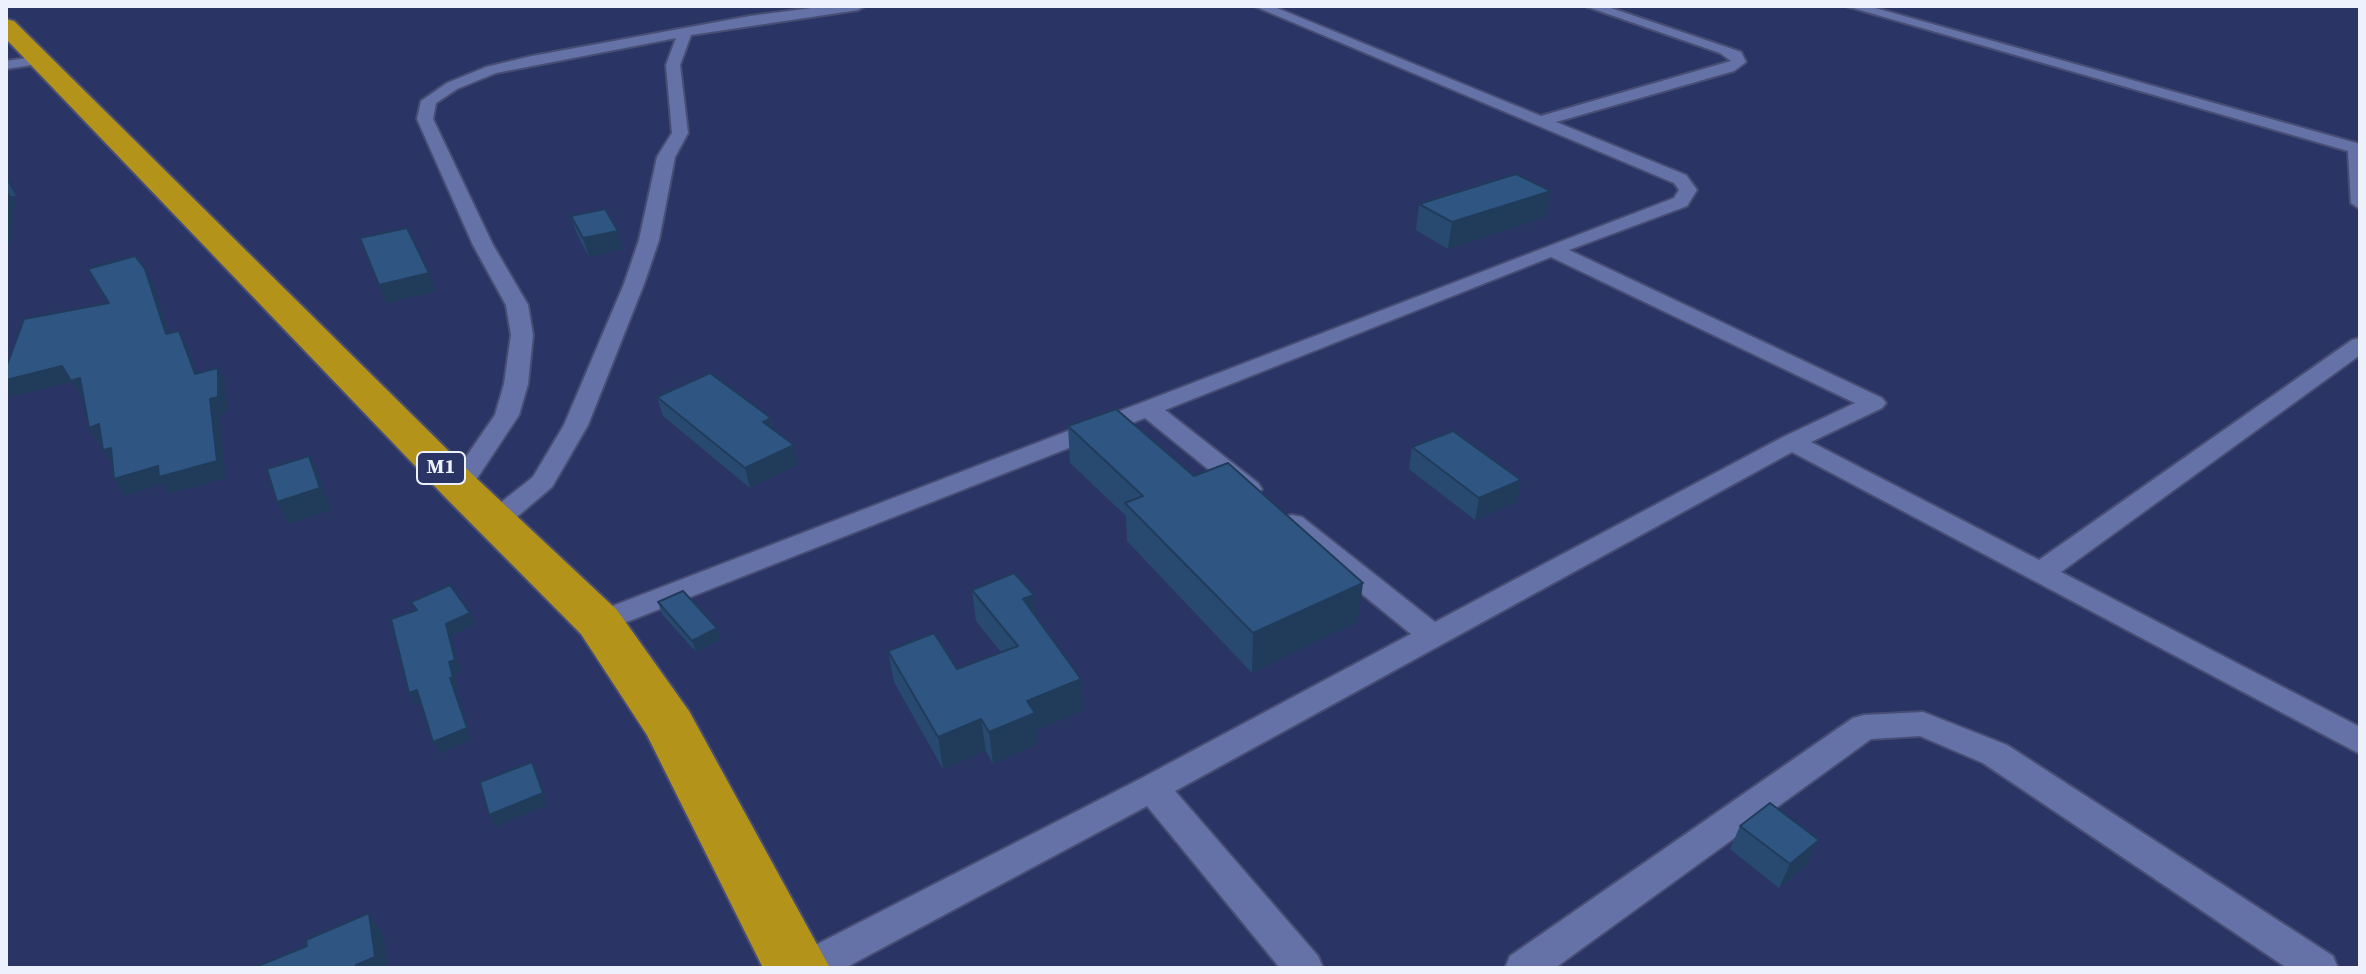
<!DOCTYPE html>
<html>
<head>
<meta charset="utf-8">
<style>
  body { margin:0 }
  #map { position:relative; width:2366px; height:974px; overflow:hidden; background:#2b3565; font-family:"Source Serif 4",serif }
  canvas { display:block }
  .frame { position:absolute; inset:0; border:8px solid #edf1fd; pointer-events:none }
</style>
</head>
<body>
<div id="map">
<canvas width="2366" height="974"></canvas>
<div class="frame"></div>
</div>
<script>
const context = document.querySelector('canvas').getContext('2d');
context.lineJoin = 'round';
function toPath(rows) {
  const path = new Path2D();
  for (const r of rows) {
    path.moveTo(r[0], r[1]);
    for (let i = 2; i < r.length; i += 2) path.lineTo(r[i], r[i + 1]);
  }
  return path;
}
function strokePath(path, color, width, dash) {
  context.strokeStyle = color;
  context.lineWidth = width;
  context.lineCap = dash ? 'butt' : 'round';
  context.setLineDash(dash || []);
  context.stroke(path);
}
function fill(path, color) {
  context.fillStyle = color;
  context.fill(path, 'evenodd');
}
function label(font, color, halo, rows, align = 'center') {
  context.font = font + ' "Source Serif 4",serif';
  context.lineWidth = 8;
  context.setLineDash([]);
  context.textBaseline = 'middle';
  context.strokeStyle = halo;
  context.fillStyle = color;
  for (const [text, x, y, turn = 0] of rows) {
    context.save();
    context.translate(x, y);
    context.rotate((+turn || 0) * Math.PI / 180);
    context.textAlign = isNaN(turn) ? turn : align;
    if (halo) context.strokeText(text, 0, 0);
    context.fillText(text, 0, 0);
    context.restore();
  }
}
const street = toPath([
  [827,6,865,6,858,10,691,35,680,65,688,133,675,157,659,240,644,284,588,425,552,487,505,527,495,529,485,527,482,521,485,515,533,477,564,425,624,284,639,240,657,157,672,133,666,65,676,38,496,73,457,89,436,103,433,119,493,245,528,305,533,335,528,384,519,415,468,492,459,494,450,492,446,486,495,415,504,384,511,335,506,305,473,245,417,119,421,101,447,83,486,67,532,56,750,16,827,6],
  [1254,6,1272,6,1541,116,1731,61,1720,53,1585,6,1605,6,1741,52,1746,62,1734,71,1556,122,1686,175,1697,190,1687,206,1569,250,1882,398,1886,403,1882,408,1811,442,2039,560,2352,340,2360,338,2360,355,2061,572,2360,727,2360,754,1792,452,1175,791,1318,956,1323,968,1280,968,1147,806,845,968,789,968,794,956,1140,779,1411,634,1282,529,1279,523,1282,517,1292,515,1302,517,1435,622,1783,437,1855,403,1551,257,1165,410,1258,483,1262,489,1258,495,1240,495,1145,418,609,629,599,632,589,629,584,622,589,615,1674,198,1679,190,1674,183,1254,6],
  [1846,6,1868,6,2360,144,2360,209,2351,203,2348,151,1846,6],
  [40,56,45,57,45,63,6,69,6,61,40,56],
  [1923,712,2007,745,2333,956,2338,968,2287,968,1983,763,1920,736,1871,739,1555,968,1505,968,1510,956,1853,718,1864,715,1923,712]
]);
const highway = toPath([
  [6,19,14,21,475,477,617,610,689,711,830,968,763,968,647,735,581,634,443,495,6,39,6,19]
]);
const wall = toPath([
  [6,178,16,192,16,196,10,196,15,203,10,244,6,245],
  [1419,204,1546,217,1448,249,1416,230],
  [571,216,618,231,623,249,589,257,577,234],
  [657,397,771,418,774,430,798,465,750,488,663,416],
  [1068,426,1358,622,1252,673,1127,541,1126,516,1070,463],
  [1412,447,1521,480,1517,502,1475,520,1409,469],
  [972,590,1035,616,1081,679,1083,710,1037,730,1038,744,993,764,986,751,943,769,894,682,888,651,957,669,1001,652,976,621],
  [658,602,717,628,721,640,696,652,662,614],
  [1740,826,1808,864,1779,888,1730,849]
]);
const shadedWall = toPath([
  [8,178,16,192,16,196,8,182],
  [6,189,15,203,10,244,6,245],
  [1551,191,1546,217,1448,249,1452,222],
  [618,231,623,249,589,257,583,238],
  [145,269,153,284,174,350,166,334],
  [429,273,436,291,387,304,379,285],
  [179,331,187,346,203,389,195,374],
  [62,366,80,378,89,394,81,397,71,382,11,397,6,390,6,380],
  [218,368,226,383,227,413,219,415,226,478,168,494,163,484,124,496,114,479,158,466,210,399],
  [771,418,776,438,763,422],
  [99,424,109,440,98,444,89,428],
  [794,445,798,465,750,488,745,468],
  [111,448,113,466,103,450],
  [309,456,320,478,332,510,289,524,277,502],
  [1521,480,1517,502,1475,520,1479,498],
  [1363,583,1358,622,1252,673,1253,633],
  [1034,595,1036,626,1023,599],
  [470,613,476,624,451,636,461,672,454,674,458,689,456,690,472,740,439,754,433,742,450,678,446,624],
  [717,628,721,640,696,652,692,641],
  [1081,679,1083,710,1037,730,1038,744,993,764,989,732,1027,701],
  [417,690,423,702,415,705,409,693],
  [981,719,986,751,943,769,938,737],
  [532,762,538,774,548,805,495,827,489,815],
  [1819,840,1808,864,1779,888,1790,864],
  [369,913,384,937,389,968,356,968,356,965]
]);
const building = toPath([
  [1516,174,1551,191,1452,222,1419,204,1516,174],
  [605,209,618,231,583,238,571,216,605,209],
  [407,228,429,273,379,285,360,238,407,228],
  [135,256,145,269,166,334,179,331,195,374,218,368,218,397,210,399,217,461,159,477,158,466,114,479,111,448,103,450,99,424,89,428,80,378,71,381,62,366,6,380,6,368,24,319,109,303,88,269,135,256],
  [710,373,771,418,763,422,794,445,745,468,657,397,710,373],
  [1116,409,1194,476,1228,463,1363,583,1253,633,1125,503,1143,496,1068,426,1116,409],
  [1453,431,1521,480,1479,498,1412,447,1453,431],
  [309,456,320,488,277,502,267,469,309,456],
  [1014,573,1034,595,1023,599,1081,679,1027,701,1035,713,989,732,981,719,938,737,888,651,934,633,957,669,1018,646,972,590,1014,573],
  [450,585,470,613,446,624,455,660,449,662,453,677,450,678,467,728,433,742,417,690,409,693,391,619,417,610,411,602,450,585],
  [683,591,717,628,692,641,658,602,683,591],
  [532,762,543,793,489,815,480,782,532,762],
  [1770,803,1819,840,1790,864,1740,826,1770,803],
  [369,913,375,957,356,965,356,968,253,968,307,946,306,940,369,913]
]);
const shields = [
  [441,468,48]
];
const shieldNames = [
  ["M1",441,468]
];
strokePath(street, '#484e73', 4);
strokePath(highway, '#484e73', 4);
fill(street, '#6572a8');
fill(highway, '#b39319');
fill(wall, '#284a70');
fill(shadedWall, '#213c5b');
fill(building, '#2f5682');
strokePath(building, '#213c5b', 2);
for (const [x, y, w] of shields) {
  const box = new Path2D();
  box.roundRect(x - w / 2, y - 16, w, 32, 6);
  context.fillStyle = '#2b3565';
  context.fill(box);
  strokePath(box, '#edf1fd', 2);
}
label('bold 20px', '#edf1fd', null, shieldNames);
</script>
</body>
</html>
